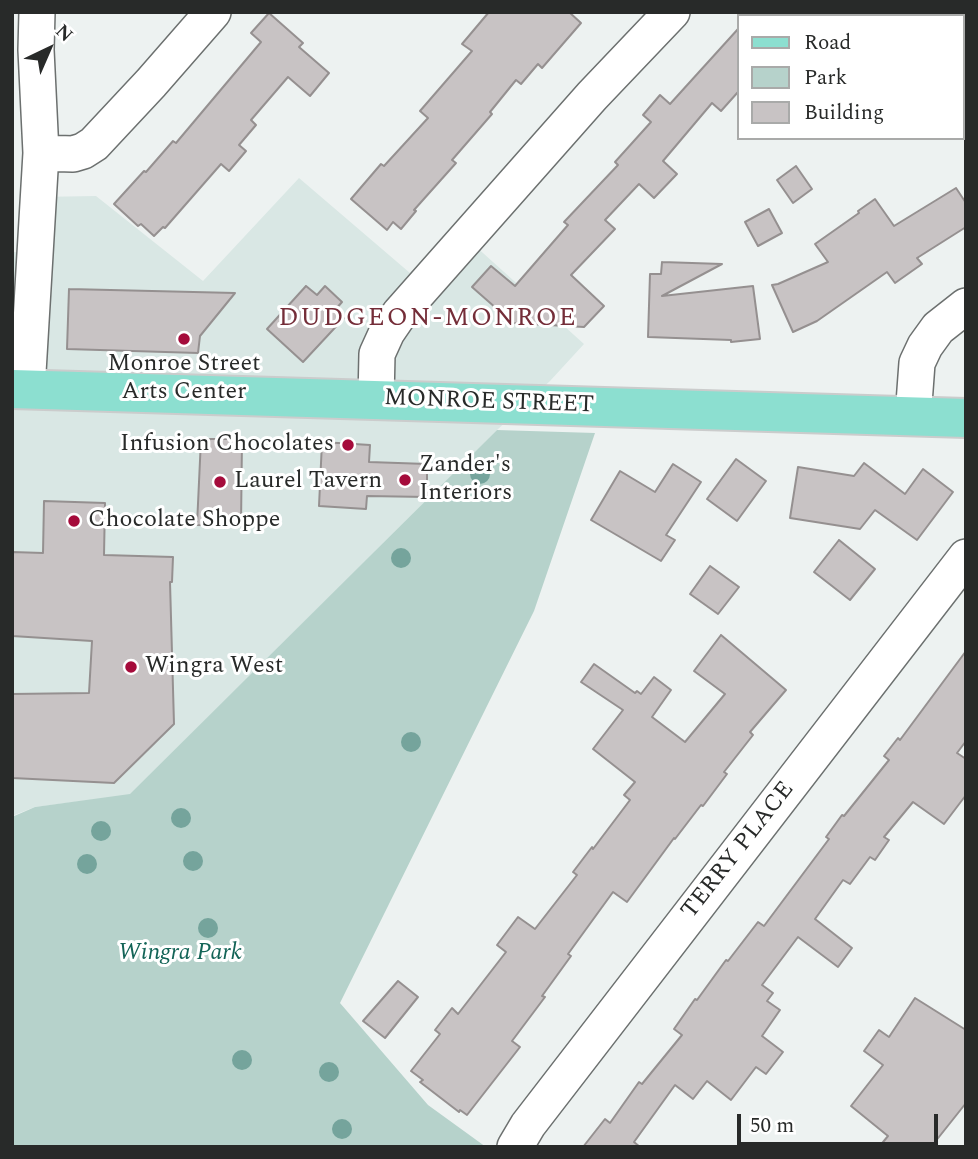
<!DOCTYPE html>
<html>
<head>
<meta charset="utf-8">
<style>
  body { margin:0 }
  #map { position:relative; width:978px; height:1159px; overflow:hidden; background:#edf2f1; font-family:Spectral,serif }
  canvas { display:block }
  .frame { position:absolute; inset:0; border:14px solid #282a29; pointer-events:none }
  .legend { position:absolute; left:737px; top:14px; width:228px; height:126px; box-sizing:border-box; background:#fff; border:2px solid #a9aaa9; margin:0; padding:9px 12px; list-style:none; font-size:21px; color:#282a29 }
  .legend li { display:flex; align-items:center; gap:14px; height:35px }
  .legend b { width:35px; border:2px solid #a9aaa9 }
  .north { position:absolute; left:14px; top:14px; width:70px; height:70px; -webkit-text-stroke:5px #fff; paint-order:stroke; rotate:44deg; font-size:19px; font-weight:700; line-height:28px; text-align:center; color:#282a29 }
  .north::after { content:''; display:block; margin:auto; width:24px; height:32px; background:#282a29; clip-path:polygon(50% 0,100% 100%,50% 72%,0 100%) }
  .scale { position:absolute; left:737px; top:1114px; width:201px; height:32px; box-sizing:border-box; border:4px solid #282a29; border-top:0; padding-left:9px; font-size:21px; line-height:24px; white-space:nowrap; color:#282a29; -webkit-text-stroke:5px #fff; paint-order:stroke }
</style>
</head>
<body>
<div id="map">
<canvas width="978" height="1159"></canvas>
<div class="frame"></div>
<ul class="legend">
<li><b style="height:9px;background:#8cdfd0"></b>Road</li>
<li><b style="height:19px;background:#b6d2cb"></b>Park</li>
<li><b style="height:19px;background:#c8c3c4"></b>Building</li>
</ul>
<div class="north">N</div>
<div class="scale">50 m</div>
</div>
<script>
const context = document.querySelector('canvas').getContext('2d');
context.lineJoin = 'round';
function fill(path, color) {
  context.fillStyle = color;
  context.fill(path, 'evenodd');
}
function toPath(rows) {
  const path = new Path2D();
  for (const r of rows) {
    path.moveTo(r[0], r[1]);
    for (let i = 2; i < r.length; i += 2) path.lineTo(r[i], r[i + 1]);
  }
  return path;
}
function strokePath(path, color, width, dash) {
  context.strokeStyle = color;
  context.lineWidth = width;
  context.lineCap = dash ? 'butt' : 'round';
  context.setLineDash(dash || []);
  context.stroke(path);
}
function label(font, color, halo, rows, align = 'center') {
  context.font = font + ' Spectral,serif';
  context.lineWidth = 6;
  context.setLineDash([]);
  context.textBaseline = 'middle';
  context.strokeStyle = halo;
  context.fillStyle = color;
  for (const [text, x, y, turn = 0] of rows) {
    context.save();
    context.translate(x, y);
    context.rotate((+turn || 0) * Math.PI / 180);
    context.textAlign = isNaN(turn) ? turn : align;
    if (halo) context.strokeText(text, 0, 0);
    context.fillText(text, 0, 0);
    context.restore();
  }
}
const built = toPath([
  [299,178,410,273,453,226,584,344,550,381,497,430,130,795,35,807,12,816,12,252,35,253,37,197,96,196,203,281]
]);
const green = toPath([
  [497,430,595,433,534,611,340,1003,428,1105,486,1147,12,1147,12,817,35,807,130,794]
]);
const building = toPath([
  [489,12,569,12,581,23,542,68,538,64,521,84,516,80,490,112,492,114,452,160,456,163,414,210,416,211,401,229,393,222,387,230,351,199,381,164,384,166,428,118,420,111,472,51,462,44,489,12],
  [269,13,303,43,299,47,329,73,310,96,288,77,251,120,256,125,239,145,246,151,229,171,221,164,165,228,163,227,154,236,141,224,138,226,114,204,144,171,146,172,173,141,176,143,261,42,251,33,269,13],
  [738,29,738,92,721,111,712,103,663,161,677,174,654,198,639,184,605,220,615,229,571,275,604,306,584,327,513,323,472,287,491,266,515,286,568,225,564,222,618,165,615,162,651,122,643,115,660,95,670,104,738,29],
  [796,166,812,189,793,203,777,180,796,166],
  [956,188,966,203,966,227,917,258,922,264,895,283,887,272,817,321,793,332,772,285,778,284,828,262,815,244,859,213,858,211,875,199,894,226,956,188],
  [769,209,782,233,758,246,745,222,769,209],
  [662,262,722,264,662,296,753,286,760,339,731,342,731,340,648,337,650,274,661,274,662,262],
  [306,286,317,295,325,286,342,302,335,310,344,318,303,362,267,329,306,286],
  [69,289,235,293,200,336,198,353,67,349,69,289],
  [201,439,242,439,241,526,197,525,201,439],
  [322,442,370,445,369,462,427,464,427,497,367,496,366,509,319,506,322,442],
  [736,459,766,481,737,521,707,499,736,459],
  [864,463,905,494,923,469,953,492,917,540,875,510,860,529,790,518,798,467,854,476,864,463],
  [673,464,701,482,666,535,675,540,661,561,591,520,620,471,655,492,673,464],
  [44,501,105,503,104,555,173,557,172,582,170,582,174,724,114,783,12,778,12,694,89,693,92,641,12,636,12,552,43,553,44,501],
  [839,540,875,569,850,600,814,572,839,540],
  [710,566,739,587,718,614,690,594,710,566],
  [721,635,786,690,750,732,753,735,724,772,727,774,703,806,701,805,675,839,674,838,627,902,613,892,568,954,571,956,542,996,545,997,512,1041,520,1047,467,1115,460,1110,459,1112,420,1082,423,1080,411,1071,440,1034,435,1030,452,1008,458,1014,506,952,497,945,518,917,535,929,577,875,573,872,592,847,593,849,630,800,624,795,635,782,593,749,623,710,581,682,594,664,635,693,637,691,641,694,654,677,671,690,652,717,685,742,725,694,694,671,721,635],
  [966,651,966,741,957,753,966,759,966,795,944,824,913,802,884,837,889,840,875,860,870,857,850,884,843,880,815,919,852,948,838,967,798,937,762,985,773,993,767,1001,780,1010,762,1036,783,1052,766,1074,756,1067,731,1100,707,1081,693,1099,675,1085,634,1142,640,1147,583,1147,605,1119,610,1123,639,1082,642,1084,682,1035,674,1029,695,999,697,1000,726,960,728,961,758,922,764,926,829,839,826,837,842,815,844,816,889,760,884,756,898,738,900,740,966,651],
  [398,981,418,997,385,1038,363,1021,398,981],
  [915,998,966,1030,966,1103,931,1147,879,1147,888,1136,851,1106,883,1065,864,1051,879,1030,889,1037,915,998]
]);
const minor = toPath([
  [41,153,73,154,83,151,94,144,151,83,213,12],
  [27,389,41,153,36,50,37,12],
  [376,400,377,354,387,332,400,313,592,96,672,12],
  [913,417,917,363,925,346,938,328,966,306],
  [515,1147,528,1125,966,557]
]);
const major = toPath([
  [12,389,966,418]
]);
const trees = [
  [480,474],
  [401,558],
  [411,742],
  [181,818],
  [101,831],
  [193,861],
  [87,864],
  [208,928],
  [242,1060],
  [329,1072],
  [342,1129]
];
const markers = [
  [184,339,7,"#a50b3b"],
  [348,445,7,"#a50b3b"],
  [405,480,7,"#a50b3b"],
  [220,482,7,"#a50b3b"],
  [74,521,7,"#a50b3b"],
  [131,667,7,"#a50b3b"]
];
const poiNames = [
  ["Monroe Street",184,365,"center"],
  ["Arts Center",184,393,"center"],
  ["Infusion Chocolates",334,445,"right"],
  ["Zander's",419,466],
  ["Interiors",419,494],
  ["Laurel Tavern",234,482],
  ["Chocolate Shoppe",88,521],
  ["Wingra West",145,667]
];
const streetNames = [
  ["MONROE STREET",489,403,2],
  ["TERRY PLACE",739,851,-52]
];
const parkNames = [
  ["Wingra Park",180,954]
];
const neighbourhoodNames = [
  ["DUDGEON-MONROE",428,320]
];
fill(built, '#d9e7e4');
fill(green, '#b6d2cb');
fill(building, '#c8c3c4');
strokePath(building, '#959090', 2);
strokePath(minor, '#6c706f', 38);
strokePath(major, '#cbcccc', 42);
strokePath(minor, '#fff', 35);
strokePath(major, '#8cdfd0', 38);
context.fillStyle = '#75a49c';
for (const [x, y] of trees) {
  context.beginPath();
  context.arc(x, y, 10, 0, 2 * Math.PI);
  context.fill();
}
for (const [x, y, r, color] of markers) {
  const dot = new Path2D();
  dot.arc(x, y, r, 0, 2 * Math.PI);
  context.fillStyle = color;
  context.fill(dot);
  strokePath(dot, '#fff', 2.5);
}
label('24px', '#282a29', '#fff', poiNames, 'left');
label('24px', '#282a29', '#fff', streetNames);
label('italic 24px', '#136457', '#fff', parkNames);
context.letterSpacing = '2px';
label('26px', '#742d38', '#fff', neighbourhoodNames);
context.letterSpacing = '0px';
</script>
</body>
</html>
